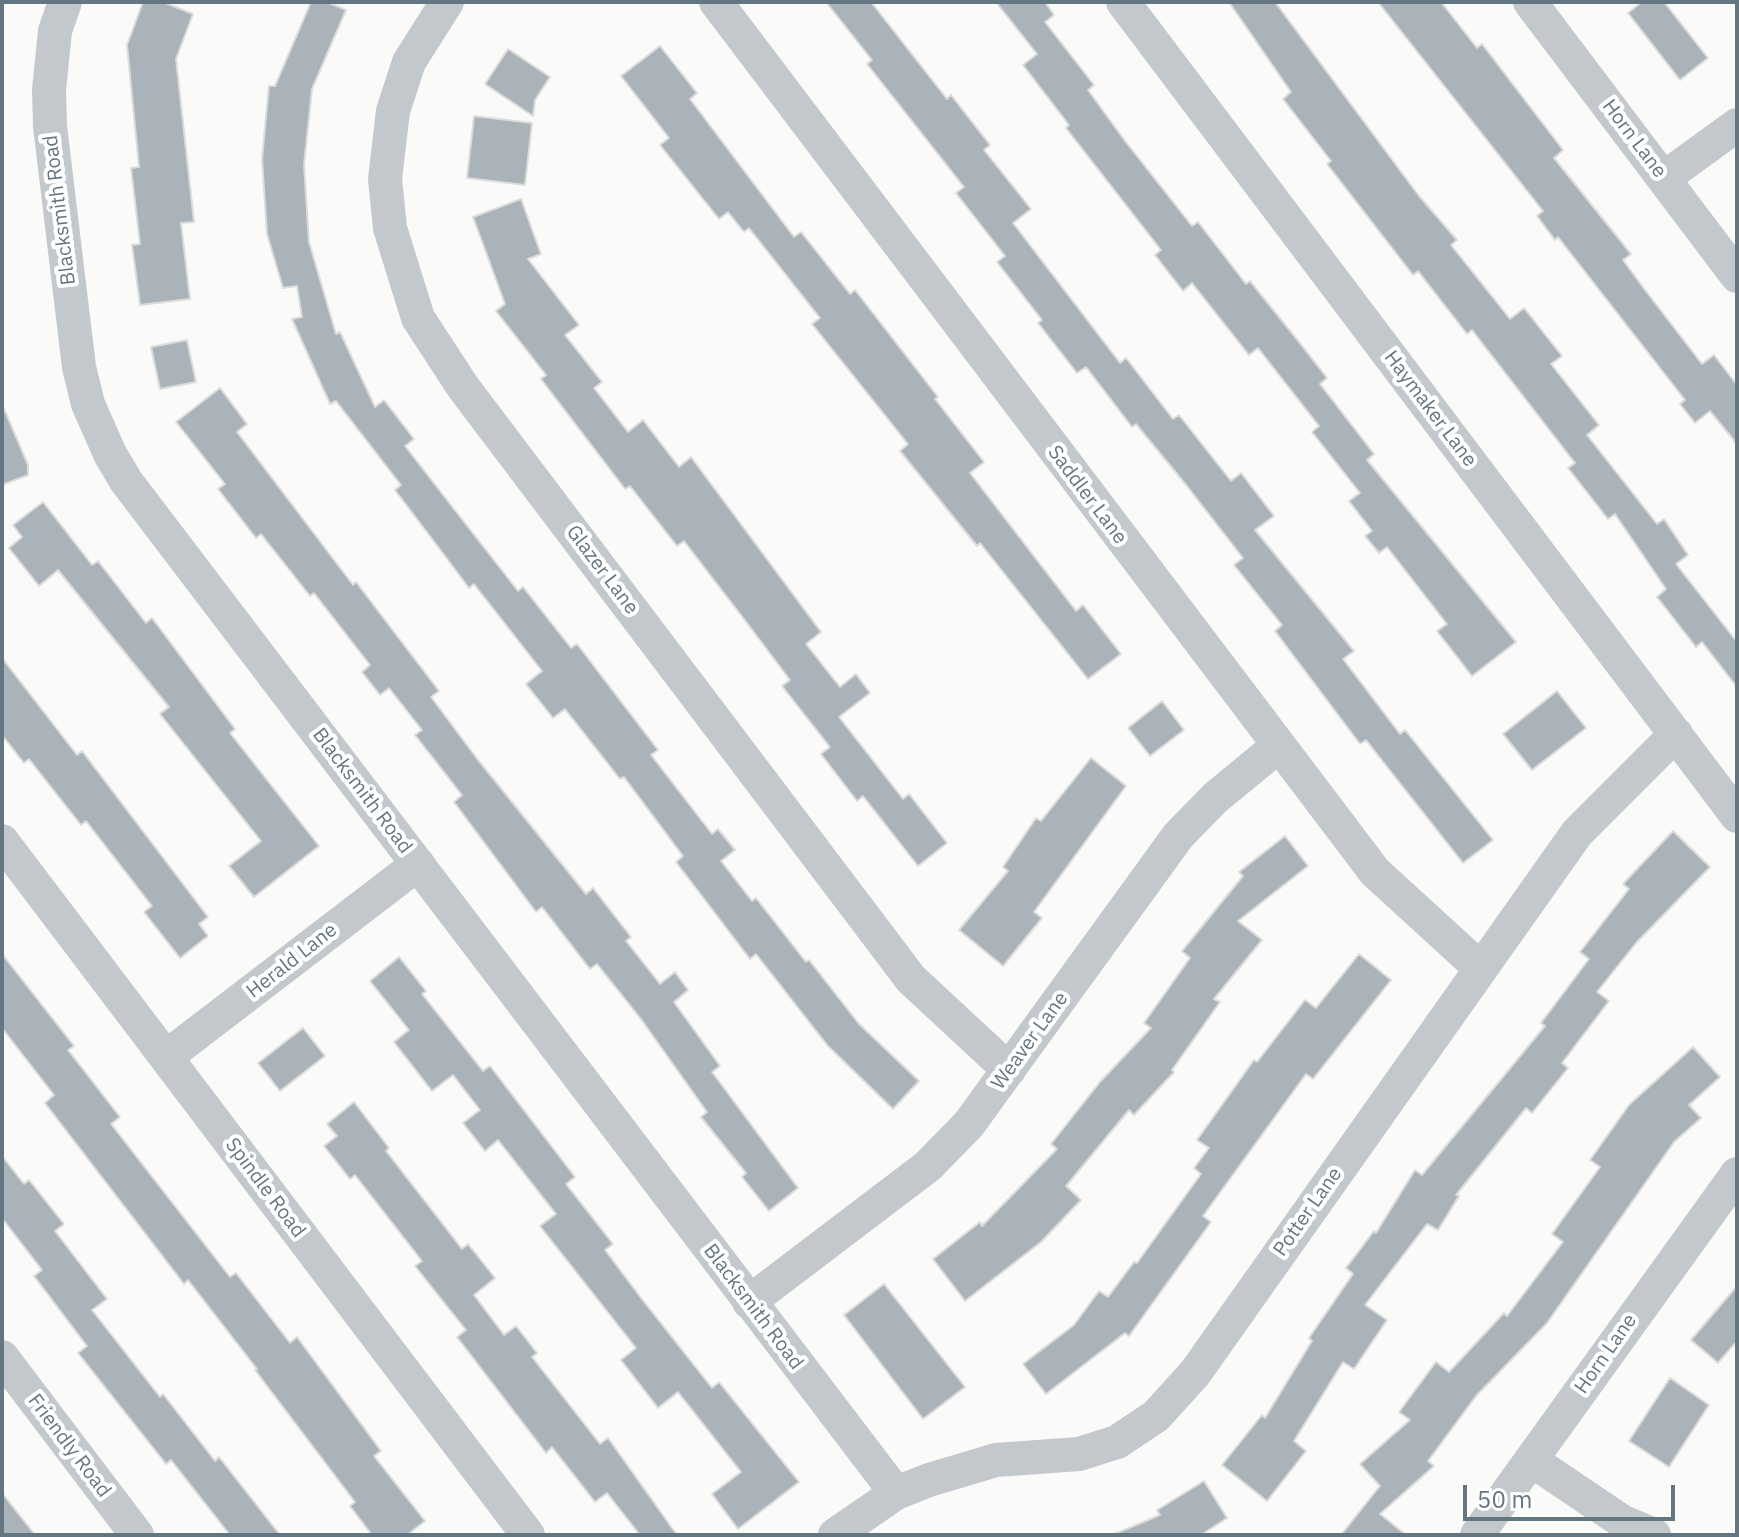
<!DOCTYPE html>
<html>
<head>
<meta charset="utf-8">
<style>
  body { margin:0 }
  #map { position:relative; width:1739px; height:1537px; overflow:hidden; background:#fafaf8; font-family:"IBM Plex Sans",sans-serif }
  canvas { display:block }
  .frame { position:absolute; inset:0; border:4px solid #657683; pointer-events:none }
  .scale { position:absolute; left:1463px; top:1485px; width:212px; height:36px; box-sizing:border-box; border:4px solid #657683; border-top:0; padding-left:10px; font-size:24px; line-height:28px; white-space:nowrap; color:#657683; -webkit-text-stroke:6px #fff; paint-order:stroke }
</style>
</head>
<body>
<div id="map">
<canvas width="1739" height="1537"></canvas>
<div class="frame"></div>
<div class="scale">50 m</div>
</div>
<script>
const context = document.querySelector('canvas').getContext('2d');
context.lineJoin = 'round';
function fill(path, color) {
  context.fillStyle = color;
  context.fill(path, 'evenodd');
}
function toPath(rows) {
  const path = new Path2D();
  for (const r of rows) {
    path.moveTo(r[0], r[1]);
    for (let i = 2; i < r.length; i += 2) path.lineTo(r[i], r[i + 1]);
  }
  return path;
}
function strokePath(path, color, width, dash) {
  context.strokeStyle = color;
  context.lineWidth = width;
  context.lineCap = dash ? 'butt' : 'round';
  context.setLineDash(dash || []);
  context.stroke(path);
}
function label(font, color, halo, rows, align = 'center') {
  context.font = font + ' "IBM Plex Sans",sans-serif';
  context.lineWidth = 8;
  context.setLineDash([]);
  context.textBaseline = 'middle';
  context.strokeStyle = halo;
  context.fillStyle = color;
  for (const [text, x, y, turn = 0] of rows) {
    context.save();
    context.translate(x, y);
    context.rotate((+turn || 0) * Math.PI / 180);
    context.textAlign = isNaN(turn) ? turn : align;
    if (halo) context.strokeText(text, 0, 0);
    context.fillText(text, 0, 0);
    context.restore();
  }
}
const building = toPath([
  [143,2,163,2,193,14,176,59,194,222,181,223,190,299,140,305,132,245,140,244,131,168,139,167,127,45,143,2],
  [311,2,327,2,346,10,312,89,304,165,309,242,336,334,340,332,375,407,384,400,414,439,405,446,457,513,518,591,523,587,571,648,577,644,658,750,651,755,712,834,718,829,735,850,721,861,752,901,756,898,806,962,809,960,859,1024,919,1081,893,1109,828,1046,756,954,750,959,676,862,683,856,624,777,620,779,565,709,553,718,526,684,542,671,474,584,469,588,442,552,395,490,401,485,336,401,330,404,292,319,302,317,297,286,283,288,267,234,262,159,269,86,275,86,311,2],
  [826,2,871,2,947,99,951,95,990,145,984,150,1031,209,1013,223,1120,363,1126,358,1173,419,1179,415,1231,481,1241,473,1274,516,1255,530,1354,651,1343,659,1400,734,1405,730,1493,840,1463,863,1366,740,1360,744,1275,631,1282,625,1234,565,1243,558,1187,486,1136,424,1132,427,1086,367,1077,373,1038,323,1042,320,997,262,1005,256,956,193,964,187,867,64,872,60,826,2],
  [996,2,1045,2,1054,15,1045,22,1094,85,1088,90,1125,141,1192,226,1198,222,1246,284,1250,281,1299,342,1327,378,1320,384,1374,454,1367,460,1516,642,1472,676,1437,631,1447,624,1387,547,1379,553,1365,536,1372,531,1349,501,1360,493,1312,432,1319,426,1258,348,1249,355,1192,283,1183,291,1155,255,1161,250,1066,128,1069,125,1023,65,1037,54,996,2],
  [1229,2,1275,2,1419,196,1457,240,1451,245,1510,319,1524,308,1562,356,1551,364,1599,425,1587,435,1657,524,1664,519,1688,555,1676,564,1737,642,1737,687,1702,642,1696,647,1657,597,1666,589,1615,514,1608,519,1568,468,1575,463,1472,330,1467,334,1418,271,1413,275,1327,164,1331,161,1283,99,1291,92,1229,2],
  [1378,2,1441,2,1477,48,1482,44,1563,150,1554,158,1631,254,1623,260,1645,290,1702,364,1714,355,1737,385,1737,444,1710,411,1695,423,1680,404,1685,400,1558,237,1555,240,1537,216,1543,211,1378,2],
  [1642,2,1664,2,1708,58,1680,80,1628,13,1642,2],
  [660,46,697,93,690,99,794,237,801,232,850,294,855,290,938,397,935,399,984,462,970,473,1076,611,1083,605,1121,654,1088,679,980,543,977,546,900,451,908,444,812,324,820,318,749,228,744,232,728,212,719,219,660,145,669,138,621,76,660,46],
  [508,49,550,77,535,100,533,116,485,84,508,49],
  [474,116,532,123,525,185,467,178,474,116],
  [521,199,541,254,528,259,579,325,565,335,602,382,594,388,628,432,643,420,679,467,691,457,821,632,806,644,840,687,856,674,870,693,839,717,903,799,909,794,947,843,918,866,863,796,857,801,821,754,830,747,782,686,790,680,744,619,684,541,677,546,630,486,625,489,541,379,546,375,496,311,505,304,473,217,521,199],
  [187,340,196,382,160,389,151,347,187,340],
  [220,388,247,424,237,432,353,585,356,582,439,691,431,697,478,760,586,894,593,888,631,937,626,941,660,984,675,972,688,990,674,1002,720,1066,712,1072,798,1188,769,1211,742,1177,746,1173,701,1117,707,1112,641,1019,597,964,590,969,542,907,536,912,454,802,462,795,415,735,422,730,389,688,380,695,362,672,370,665,314,593,310,596,261,534,256,538,218,489,225,484,176,422,220,388],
  [2,404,28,465,28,475,2,485,2,404],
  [43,502,92,565,98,561,146,623,152,618,235,729,230,733,319,846,254,897,229,866,261,841,160,714,169,707,58,570,39,586,9,548,22,537,13,525,43,502],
  [2,658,77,755,82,751,208,917,199,924,208,936,180,958,144,912,152,906,86,821,81,825,29,759,24,763,2,735,2,658],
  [1557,691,1586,728,1532,770,1503,734,1557,691],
  [1162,701,1184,730,1150,756,1128,728,1162,701],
  [1091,758,1126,786,1034,912,1042,918,1003,966,959,930,1008,871,1003,867,1036,818,1041,821,1091,758],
  [1673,831,1710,867,1636,943,1597,992,1609,1001,1562,1063,1568,1068,1532,1113,1526,1108,1456,1195,1459,1196,1438,1230,1427,1224,1365,1305,1387,1320,1354,1369,1343,1362,1294,1441,1306,1451,1267,1501,1222,1465,1262,1415,1265,1418,1312,1341,1309,1338,1353,1274,1346,1268,1374,1231,1376,1233,1415,1170,1422,1175,1545,1026,1541,1023,1589,959,1580,952,1629,889,1623,884,1673,831],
  [1285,836,1308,866,1238,921,1262,940,1214,999,1220,1002,1172,1070,1174,1072,1134,1115,1129,1110,1066,1186,1081,1200,1041,1242,965,1301,933,1259,980,1222,982,1226,1057,1149,1051,1144,1100,1082,1151,1028,1144,1023,1190,958,1182,951,1243,876,1239,872,1285,836],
  [2,954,74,1046,68,1050,120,1117,111,1124,230,1277,236,1273,290,1343,297,1337,381,1451,374,1456,425,1521,407,1535,372,1535,350,1506,355,1502,255,1370,257,1369,188,1280,184,1284,45,1103,54,1095,2,1028,2,954],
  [1359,954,1391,980,1313,1079,1306,1074,1203,1216,1211,1222,1129,1336,1125,1333,1046,1394,1023,1364,1074,1325,1099,1291,1108,1297,1134,1262,1137,1263,1201,1174,1194,1168,1209,1148,1197,1140,1254,1060,1257,1062,1305,1000,1316,1008,1359,954],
  [399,957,426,991,422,994,483,1071,490,1066,575,1177,566,1184,613,1244,605,1250,641,1298,712,1388,719,1382,799,1482,738,1529,712,1494,741,1472,678,1392,658,1408,621,1360,636,1348,540,1226,556,1214,498,1140,485,1151,463,1123,480,1110,453,1075,432,1091,394,1042,409,1030,370,981,399,957],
  [303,1028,325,1056,280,1091,258,1063,303,1028],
  [1693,1047,1720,1077,1689,1105,1701,1118,1674,1142,1547,1323,1476,1396,1428,1461,1434,1466,1380,1514,1406,1535,1341,1535,1380,1486,1360,1464,1410,1420,1399,1412,1436,1362,1449,1372,1504,1313,1507,1316,1563,1242,1552,1234,1600,1167,1590,1160,1629,1105,1693,1047],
  [354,1102,389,1148,386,1151,462,1249,468,1244,495,1278,474,1295,504,1335,516,1326,537,1353,532,1357,600,1444,608,1438,677,1535,640,1535,607,1493,595,1502,552,1447,546,1453,457,1337,466,1330,415,1266,422,1261,355,1175,350,1179,324,1146,337,1136,327,1124,354,1102],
  [2,1156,24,1184,29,1180,64,1224,55,1231,107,1299,92,1310,160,1397,163,1394,215,1461,219,1457,280,1535,230,1535,171,1460,166,1464,78,1353,87,1346,34,1276,42,1270,2,1218,2,1156],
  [884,1284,965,1387,923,1419,844,1315,884,1284],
  [1737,1286,1737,1341,1718,1363,1691,1340,1737,1286],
  [1670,1378,1709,1405,1669,1467,1629,1441,1670,1378],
  [1204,1481,1227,1518,1201,1535,1112,1535,1160,1515,1157,1510,1204,1481],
  [2,1493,35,1535,2,1535,2,1493]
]);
const minor = toPath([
  [65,2,55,31,49,90,50,126,79,367,88,404,110,454,126,481,896,1493],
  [447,2,409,62,393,111,385,179,390,228,418,318,463,387,911,979,1009,1070],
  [716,2,1375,872,1480,968],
  [1123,2,1737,816],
  [1530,2,1737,276],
  [1664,178,1737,125],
  [2,841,528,1535],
  [166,1057,418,864],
  [749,1302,928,1166,969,1124,1178,836,1215,798,1277,747],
  [2,1357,137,1535],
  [1531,1460,1623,1522,1654,1535],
  [835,1535,896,1493,929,1480,996,1460,1079,1454,1117,1442,1156,1416,1195,1373,1577,833,1676,734],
  [1477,1535,1737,1174]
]);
const streetNames = [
  ["Horn Lane",1634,139,53],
  ["Blacksmith Road",60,210,-97],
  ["Haymaker Lane",1430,409,53],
  ["Saddler Lane",1087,495,53],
  ["Glazer Lane",602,570,53],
  ["Blacksmith Road",362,791,53],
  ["Herald Lane",292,961,-38],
  ["Weaver Lane",1030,1041,-54],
  ["Spindle Road",265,1188,53],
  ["Potter Lane",1308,1212,-55],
  ["Blacksmith Road",753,1307,53],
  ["Horn Lane",1606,1354,-55],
  ["Friendly Road",69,1446,53]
];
fill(building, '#aab3b9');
strokePath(building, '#dcdcda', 2);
strokePath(minor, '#c3c8cc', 34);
label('20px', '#657683', '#fff', streetNames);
</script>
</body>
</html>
